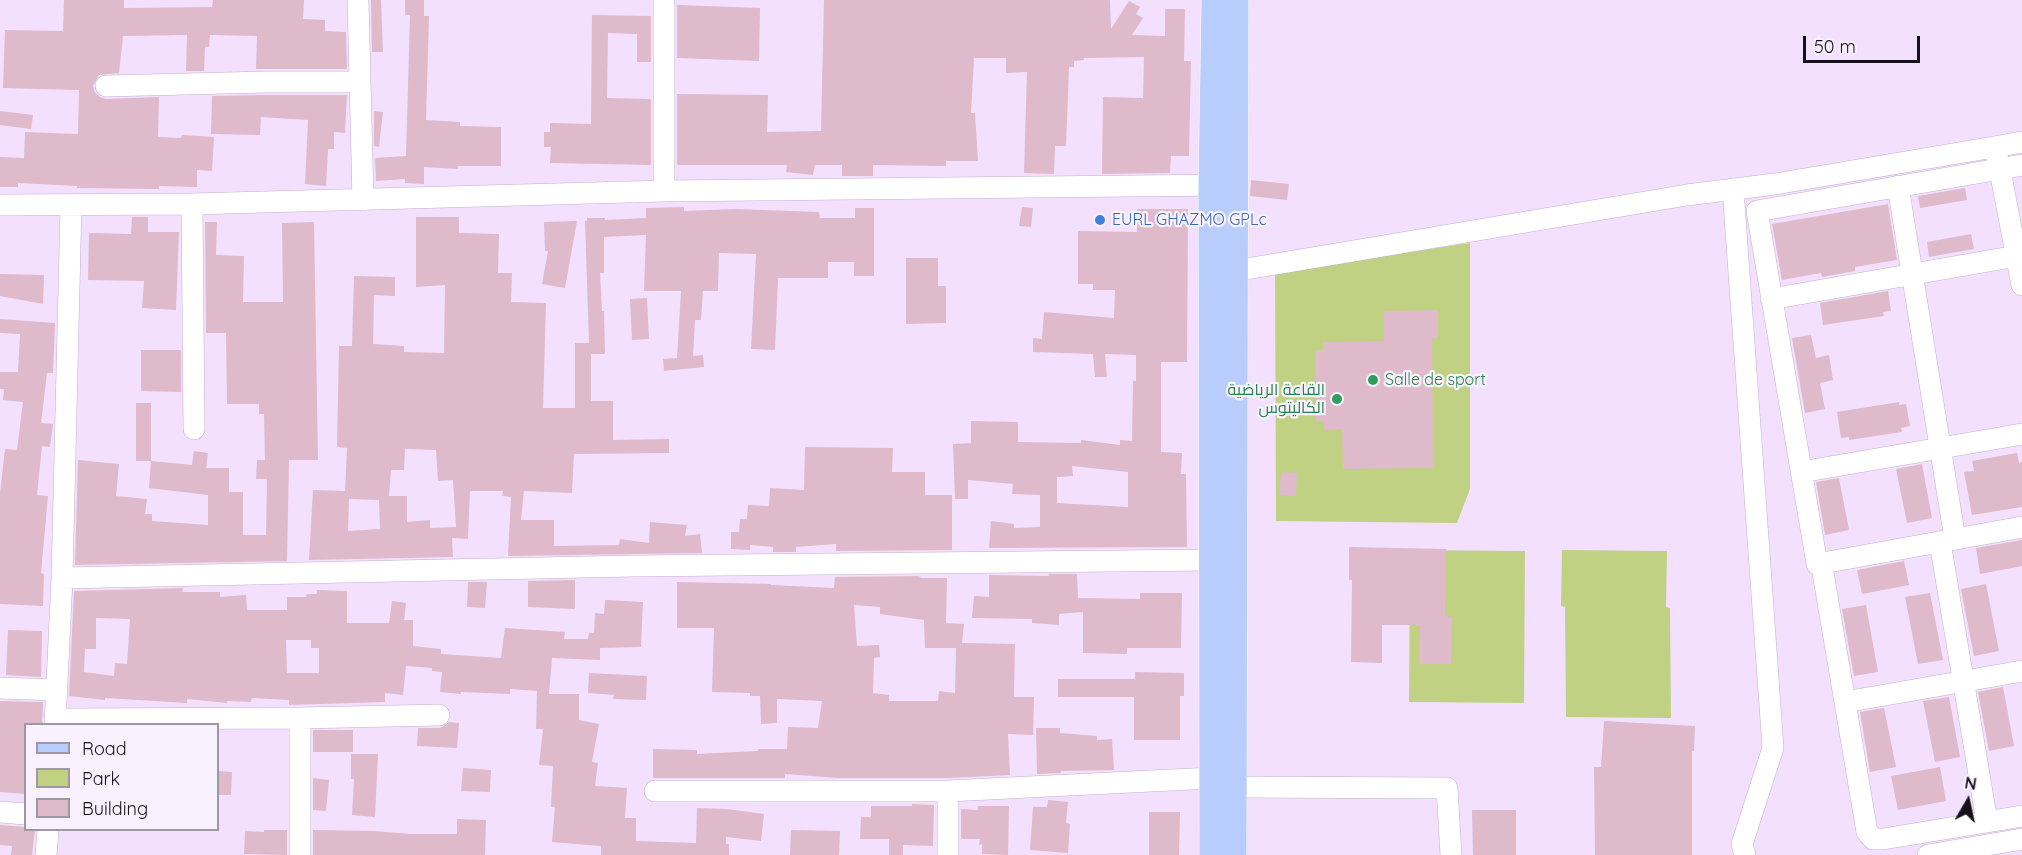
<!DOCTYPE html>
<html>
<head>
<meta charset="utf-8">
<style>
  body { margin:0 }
  #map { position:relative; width:2022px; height:855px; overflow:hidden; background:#f3e0ff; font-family:Quicksand,sans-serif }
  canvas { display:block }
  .legend { position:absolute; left:24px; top:723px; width:195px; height:108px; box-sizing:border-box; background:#f9f2fe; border:2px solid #9e98a3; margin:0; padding:8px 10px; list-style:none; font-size:18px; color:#16101a }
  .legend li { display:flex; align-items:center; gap:12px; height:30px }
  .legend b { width:30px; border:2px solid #9e98a3 }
  .north { position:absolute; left:1938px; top:771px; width:60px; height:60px; -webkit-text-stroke:4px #f9f2fe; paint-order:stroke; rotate:9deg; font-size:16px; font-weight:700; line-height:24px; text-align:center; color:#16101a }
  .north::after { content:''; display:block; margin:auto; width:21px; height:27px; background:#16101a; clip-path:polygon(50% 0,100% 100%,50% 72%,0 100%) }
  .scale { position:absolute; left:1803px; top:36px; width:117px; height:27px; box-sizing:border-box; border:3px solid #16101a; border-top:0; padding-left:8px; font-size:18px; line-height:21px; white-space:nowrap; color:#16101a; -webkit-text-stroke:4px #f9f2fe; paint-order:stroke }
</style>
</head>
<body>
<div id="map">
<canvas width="2022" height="855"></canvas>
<ul class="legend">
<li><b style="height:8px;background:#b8cdfb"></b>Road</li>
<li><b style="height:16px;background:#c1d183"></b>Park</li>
<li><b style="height:16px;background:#debaca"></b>Building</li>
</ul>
<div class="north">N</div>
<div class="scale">50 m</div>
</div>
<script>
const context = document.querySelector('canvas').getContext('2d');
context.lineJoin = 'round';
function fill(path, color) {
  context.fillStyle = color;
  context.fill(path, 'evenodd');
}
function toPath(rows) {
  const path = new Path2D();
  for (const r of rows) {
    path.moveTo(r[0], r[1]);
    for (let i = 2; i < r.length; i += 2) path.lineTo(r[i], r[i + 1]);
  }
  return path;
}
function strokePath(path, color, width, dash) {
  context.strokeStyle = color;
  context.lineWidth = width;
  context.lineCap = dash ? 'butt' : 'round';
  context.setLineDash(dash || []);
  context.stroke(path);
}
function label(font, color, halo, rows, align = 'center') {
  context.font = font + ' Quicksand,Cairo,sans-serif';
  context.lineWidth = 4.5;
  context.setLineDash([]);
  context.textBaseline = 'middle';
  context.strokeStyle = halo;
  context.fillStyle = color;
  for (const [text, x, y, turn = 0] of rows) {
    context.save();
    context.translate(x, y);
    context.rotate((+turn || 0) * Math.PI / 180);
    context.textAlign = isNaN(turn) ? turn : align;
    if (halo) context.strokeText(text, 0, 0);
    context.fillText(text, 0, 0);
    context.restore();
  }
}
const green = toPath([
  [1470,243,1470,489,1457,523,1276,521,1275,272],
  [1410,550,1525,551,1524,703,1409,702],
  [1562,550,1667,551,1666,607,1670,608,1671,718,1566,717,1565,607,1561,606]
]);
const building = toPath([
  [64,0,124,0,124,8,212,7,213,0,304,0,303,19,325,20,325,31,346,32,347,69,256,69,257,36,210,35,209,47,205,47,204,71,186,71,187,35,123,36,119,73,99,75,93,86,95,93,100,97,106,99,159,97,158,137,181,138,182,135,214,137,212,171,197,170,197,187,159,186,159,189,77,188,77,186,18,183,18,187,0,187,0,157,24,158,25,132,78,134,79,90,3,88,5,30,63,31],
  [371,0,381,0,383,52,372,52],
  [405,0,424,0,424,16,429,16,426,120,460,122,460,126,501,127,501,166,458,166,458,169,424,167,424,184,405,183,405,179,376,181,375,158,406,156,410,15,405,15],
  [824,0,1110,0,1111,29,1129,1,1140,7,1136,14,1143,18,1132,35,1165,36,1165,9,1185,9,1184,61,1191,61,1189,156,1171,156,1170,173,1102,174,1103,97,1143,98,1144,57,1084,58,1084,60,1074,61,1074,67,1069,67,1066,146,1055,146,1054,174,1024,173,1027,72,1006,73,1006,58,974,58,971,113,975,113,978,161,946,161,946,166,873,165,873,176,842,176,842,165,815,165,813,175,786,172,787,165,677,165,677,94,768,95,767,132,821,131],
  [677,5,760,8,759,61,677,58],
  [592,15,651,16,651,62,637,62,637,34,608,33,607,98,651,99,651,165,550,163,551,147,544,147,544,132,550,132,550,123,591,124],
  [266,95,347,95,345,133,334,132,334,149,328,149,326,186,305,184,308,120,261,117,260,135,211,134,212,96],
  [0,111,33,115,31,129,0,125],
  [374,111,383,112,379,147,374,146],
  [1251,180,1289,184,1287,200,1250,196],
  [1965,188,1967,200,1920,208,1918,196],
  [1888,204,1897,260,1855,267,1855,271,1822,277,1821,273,1782,280,1772,224],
  [684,207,684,211,735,209,819,212,820,218,855,218,855,208,874,208,874,276,854,276,854,262,828,262,828,278,778,278,775,350,751,349,756,254,719,253,718,291,703,291,701,320,695,320,693,356,703,355,704,367,664,371,663,359,677,358,681,291,644,291,646,235,604,237,604,273,600,273,602,311,604,311,605,354,591,354,591,401,613,401,613,440,669,439,669,453,574,454,572,493,524,491,521,520,554,520,554,546,619,545,620,539,649,543,650,522,687,525,685,536,700,534,702,553,508,556,511,497,502,496,503,491,470,491,468,539,452,538,453,557,309,560,313,490,345,491,347,448,337,447,339,346,352,346,354,276,395,277,395,296,374,295,373,344,404,346,404,352,444,353,445,285,416,287,416,217,459,217,459,233,499,234,498,273,512,273,511,302,546,303,543,408,575,408,575,343,589,343,585,221,587,221,587,218,605,218,605,220,646,218,646,208],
  [405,449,436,450,438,481,453,480,456,527,430,528,430,520,407,522,407,496,389,496,391,470,404,470],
  [349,499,379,500,380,529,348,531],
  [1022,207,1033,208,1031,227,1019,226],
  [1137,209,1188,209,1187,362,1161,362,1161,452,1182,453,1181,474,1186,474,1187,547,989,548,991,521,1014,524,1014,528,1040,527,1040,495,1012,494,1013,484,968,480,968,499,955,499,953,444,971,443,971,421,1018,422,1018,442,1081,443,1081,440,1120,445,1120,440,1132,441,1133,381,1136,381,1136,355,1105,354,1107,377,1095,377,1093,354,1033,352,1033,338,1042,339,1044,312,1114,318,1115,290,1093,290,1093,284,1078,284,1078,231,1137,232],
  [1072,466,1128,472,1128,507,1057,503,1057,477,1073,476],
  [132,217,148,217,148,232,179,232,176,310,142,308,144,281,88,280,89,233,131,234],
  [577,221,565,288,542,284,548,251,545,251,544,222],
  [205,222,217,222,216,255,244,256,243,302,283,302,282,223,314,222,318,460,289,460,287,561,75,565,78,460,119,464,116,496,147,499,145,514,152,514,152,521,208,525,208,495,149,488,151,461,192,465,194,451,208,453,206,468,229,468,229,492,243,492,243,535,266,535,267,479,256,479,257,460,265,460,264,414,259,414,259,404,227,404,226,333,206,333],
  [1971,234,1974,249,1929,257,1927,242],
  [906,258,938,258,938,286,946,286,946,323,906,324],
  [0,274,44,275,43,304,0,296],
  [1888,291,1891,311,1883,312,1884,316,1823,325,1820,303],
  [647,298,649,339,632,340,630,299],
  [1438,310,1438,338,1432,338,1433,468,1343,469,1342,429,1324,430,1324,421,1316,421,1315,350,1323,350,1323,342,1384,341,1384,311],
  [0,319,55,323,53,373,47,373,41,423,53,424,50,447,42,446,37,495,48,496,41,573,44,574,43,606,0,604,0,493,5,449,17,450,23,402,3,400,4,389,0,389,0,372,18,372,20,334,0,333],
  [1811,335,1816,358,1829,355,1833,380,1820,383,1825,409,1805,413,1792,338],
  [141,350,181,350,181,392,141,391],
  [1899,402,1899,405,1906,404,1910,426,1901,428,1902,432,1849,440,1849,437,1841,438,1837,412],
  [136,403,151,403,151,461,136,461],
  [805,447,893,448,892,472,925,472,925,495,952,495,952,550,836,551,836,544,796,547,796,552,773,552,773,547,750,545,750,550,731,549,731,532,739,532,740,519,747,519,748,505,769,506,770,488,804,490],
  [2017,453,2019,463,2022,462,2022,507,1972,515,1964,472,1974,471,1972,461],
  [1922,464,1932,518,1907,523,1896,469],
  [1281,472,1297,473,1296,496,1279,495],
  [1839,478,1849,530,1825,535,1816,482],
  [2022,540,2022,566,1980,574,1976,548],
  [1349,547,1446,549,1445,616,1452,617,1451,664,1419,664,1420,625,1382,625,1382,663,1351,662,1352,580,1349,580],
  [1904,561,1909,585,1862,594,1857,570],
  [1048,574,1077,574,1078,598,1140,599,1140,593,1182,593,1181,648,1127,648,1127,654,1083,653,1083,612,1059,614,1059,625,1032,623,1032,619,972,618,974,596,989,597,989,575,1049,576],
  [919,576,921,578,947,578,946,623,964,624,962,643,1015,644,1014,697,1034,697,1033,735,1008,734,1010,775,948,778,838,778,785,774,785,778,653,778,653,749,697,750,697,754,758,751,758,749,787,749,788,727,818,728,822,701,777,699,777,723,761,724,760,696,750,696,750,693,712,692,714,628,677,628,677,582,771,584,771,585,834,588,835,577],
  [854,605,880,607,880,614,924,620,925,648,956,648,955,693,939,691,938,701,889,701,889,695,873,693,874,658,880,657,879,645,857,646],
  [575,580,575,609,528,607,528,581],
  [468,582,487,582,485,608,467,607],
  [1986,584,1999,651,1974,656,1961,589],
  [183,588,182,592,220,592,220,597,246,595,247,610,287,610,287,597,306,597,307,594,317,594,317,590,347,591,347,623,389,623,392,601,406,603,404,620,413,620,413,646,441,649,441,654,501,658,505,628,565,632,564,639,588,639,589,633,594,633,595,613,604,614,605,600,643,602,641,647,600,648,600,660,552,658,549,694,579,694,579,720,599,724,592,762,598,763,595,786,627,788,625,818,636,818,636,841,696,843,697,808,727,809,764,814,761,841,726,837,726,844,729,844,729,855,601,855,601,846,552,842,555,807,551,807,553,766,539,765,543,729,536,729,537,691,510,689,510,694,461,692,461,694,440,692,442,672,432,671,432,668,406,666,403,695,385,693,385,702,289,705,289,700,252,698,251,702,227,701,227,703,187,699,187,703,105,698,105,700,69,696,74,591],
  [96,618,130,619,127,664,115,663,114,676,84,672,85,649,96,649],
  [286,640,311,640,311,648,319,648,319,673,287,673],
  [1930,593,1943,660,1918,664,1905,597],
  [1866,605,1878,672,1854,676,1842,609],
  [8,630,42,631,41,677,6,675],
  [1135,672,1184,673,1184,696,1180,696,1180,740,1134,740,1134,697,1058,697,1058,679,1135,679],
  [589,673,647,676,646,700,613,699,614,695,588,693],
  [2003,687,2014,746,1989,751,1978,692],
  [1949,697,1960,757,1935,762,1923,701],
  [0,701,43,702,42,724,26,724,26,794,0,792],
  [1884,708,1896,767,1870,772,1860,712],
  [1604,721,1695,726,1694,751,1692,751,1692,855,1595,855,1594,767,1601,767],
  [449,722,459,723,457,748,417,746,418,728,440,728],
  [1036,728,1060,728,1060,733,1097,736,1097,740,1112,739,1114,770,1061,771,1061,773,1037,774],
  [313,730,353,730,353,752,313,752],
  [351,754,378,754,375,817,352,815,354,779,351,779],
  [1940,767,1946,801,1898,810,1891,776],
  [463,768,491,770,490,792,461,791],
  [218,771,232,772,231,795,218,795],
  [313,778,329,780,326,811,313,810],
  [1048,800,1068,802,1066,823,1070,824,1068,853,1030,850,1033,807,1047,807],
  [912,804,934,805,933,846,903,845,903,855,889,855,889,839,860,839,861,817,871,817,871,806,912,806],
  [978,806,1009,806,1008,855,982,854,982,844,979,845,980,839,961,839,961,809,978,810],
  [1472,810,1516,810,1516,855,1473,855],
  [1149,812,1180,812,1179,855,1149,855],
  [457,819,486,820,485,855,313,855,313,830,374,831,410,834,457,834],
  [0,825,26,827,26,830,35,830,32,855,11,855,12,846,0,845],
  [264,830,287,830,287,855,244,854,245,831,264,832],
  [791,830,840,831,839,855,790,855]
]);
const minor = toPath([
  [358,0,363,200],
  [664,0,664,191],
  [106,86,266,82,360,82],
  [1994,147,2022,142],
  [2022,165,1757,211,1817,564,1822,567,1867,832,1873,839,1883,839,2022,816],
  [1898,186,1955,539],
  [1733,189,1773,748,1742,844,1745,855],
  [192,204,194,429],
  [0,205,192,204,664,191,1226,185],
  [1234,271,1687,195,1775,184,1994,147,1998,160,2022,285],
  [1771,299,2022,255],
  [1801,472,2022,434],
  [1940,542,1987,822],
  [1817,564,2022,527],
  [62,578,634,566,1212,560],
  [0,688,56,690],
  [1845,702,2022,671],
  [300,718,300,855],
  [55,719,300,718,439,715],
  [55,724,62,578,71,205],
  [1232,787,1447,788,1451,855],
  [655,791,948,791,1212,778],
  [0,812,26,814],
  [46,855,48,830],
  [948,855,948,791],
  [1928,855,2022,839]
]);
const major = toPath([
  [1213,855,1212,185,1215,0],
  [1233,855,1235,0]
]);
const markers = [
  [1100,220,6,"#3f7fe0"],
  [1373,380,6,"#2e9e5b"],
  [1337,399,6,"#2e9e5b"]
];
const shopNames = [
  ["EURL GHAZMO GPLc",1112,220]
];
const leisureNames = [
  ["Salle de sport",1385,380],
  ["القاعة الرياضية",1325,390,"right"],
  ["الكاليتوس",1325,408,"right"]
];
fill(green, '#c1d183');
fill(building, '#debaca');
strokePath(minor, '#c1afcc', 22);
strokePath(major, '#fff', 28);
strokePath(minor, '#fff', 21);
strokePath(major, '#b8cdfb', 27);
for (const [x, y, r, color] of markers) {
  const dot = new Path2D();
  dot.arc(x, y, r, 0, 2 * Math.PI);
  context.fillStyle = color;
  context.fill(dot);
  strokePath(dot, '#f9f2fe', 2);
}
label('16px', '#366cbe', '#f9f2fe', shopNames, 'left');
label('16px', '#27864d', '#f9f2fe', leisureNames, 'left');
</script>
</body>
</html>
